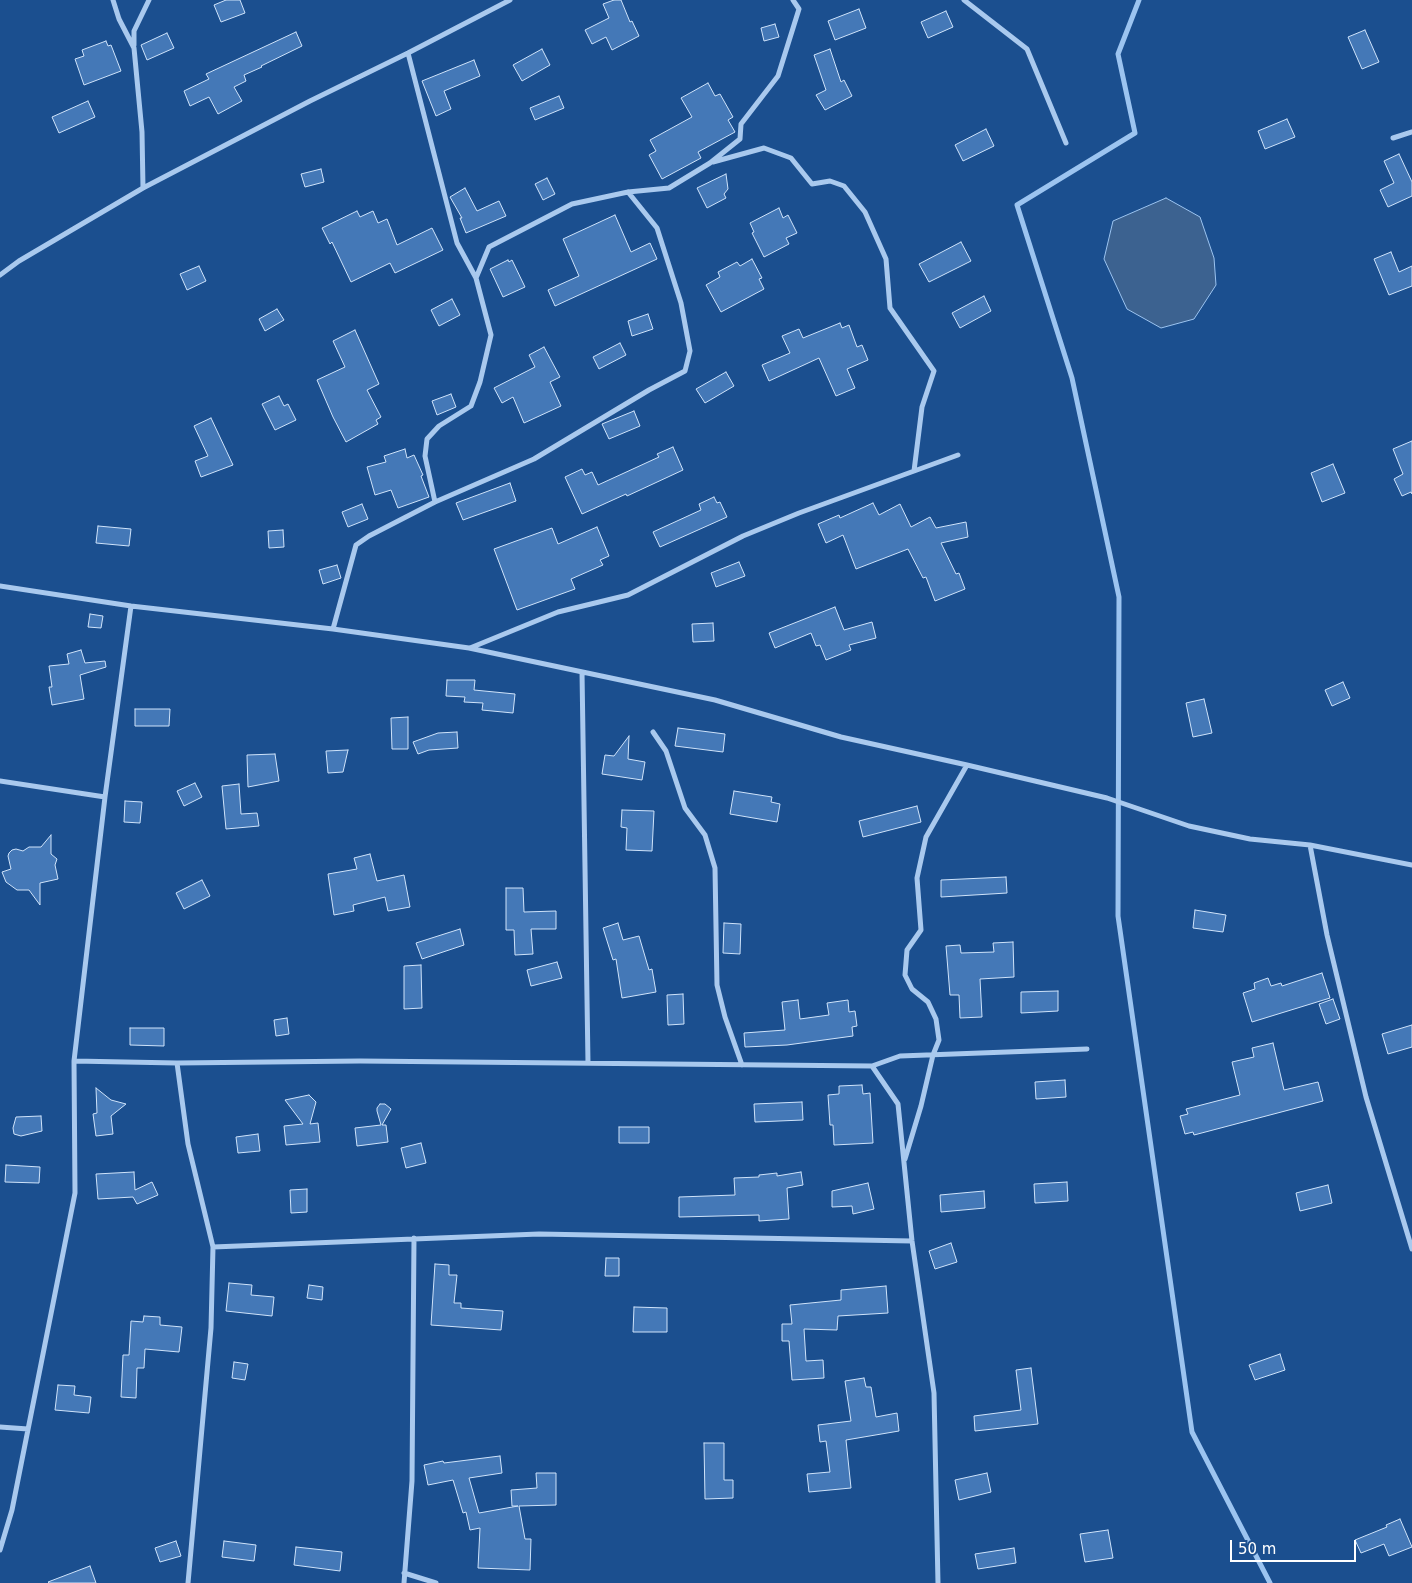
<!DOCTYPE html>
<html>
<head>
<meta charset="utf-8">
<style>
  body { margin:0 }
  #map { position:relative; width:1412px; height:1583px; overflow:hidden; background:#1b4f8f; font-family:"DejaVu Sans",sans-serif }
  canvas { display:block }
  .scale { position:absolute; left:1230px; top:1540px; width:126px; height:22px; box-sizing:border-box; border:2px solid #fff; border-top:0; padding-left:6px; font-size:15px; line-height:18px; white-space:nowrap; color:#fff; -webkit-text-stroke:4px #1b4f8f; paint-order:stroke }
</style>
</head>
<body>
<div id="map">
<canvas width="1412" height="1583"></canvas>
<div class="scale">50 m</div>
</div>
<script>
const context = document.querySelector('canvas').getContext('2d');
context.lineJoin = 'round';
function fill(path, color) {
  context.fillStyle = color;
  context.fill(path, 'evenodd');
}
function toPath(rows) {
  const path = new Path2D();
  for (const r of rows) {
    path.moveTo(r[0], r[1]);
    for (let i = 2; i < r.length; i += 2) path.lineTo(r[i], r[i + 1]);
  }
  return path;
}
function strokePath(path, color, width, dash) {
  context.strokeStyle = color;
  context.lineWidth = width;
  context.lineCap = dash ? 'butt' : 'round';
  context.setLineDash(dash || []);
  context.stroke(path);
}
const water = toPath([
  [1166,198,1200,217,1214,258,1216,285,1194,319,1161,328,1127,309,1104,259,1113,221,1166,198]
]);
const stream = toPath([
  [1139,0,1118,54,1135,133,1017,205,1072,378,1119,597,1118,916,1192,1432,1270,1583]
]);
const building = toPath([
  [226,0,240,0,245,13,221,22,214,5,226,0],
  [614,0,621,0,630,22,632,21,639,36,612,50,606,37,592,44,585,30,609,18,603,4,614,0],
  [859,9,866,28,835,40,828,21,859,9],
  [946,11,953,27,928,38,921,22,946,11],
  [775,24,779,37,764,41,761,28,775,24],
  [1365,30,1379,62,1362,69,1348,37,1365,30],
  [296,32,302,46,261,66,262,67,244,75,246,81,234,87,242,101,218,114,209,97,190,106,184,91,209,79,206,74,296,32],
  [167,33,174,48,147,60,141,45,167,33],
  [106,41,108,46,111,45,121,71,84,85,75,59,84,56,82,50,106,41],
  [542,49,550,65,522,81,513,65,542,49],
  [830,49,841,82,844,80,852,96,825,110,816,95,826,90,814,55,830,49],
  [474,60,480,76,444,91,451,109,436,116,422,81,474,60],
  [708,83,715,96,720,94,733,117,728,120,735,132,698,152,701,158,662,179,649,155,656,151,650,140,692,117,681,98,708,83],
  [559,96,564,108,535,120,530,108,559,96],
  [88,101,95,117,59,133,52,117,88,101],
  [1287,119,1295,137,1265,149,1258,131,1287,119],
  [986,129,994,146,963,161,955,145,986,129],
  [1399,154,1412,182,1412,196,1388,207,1380,190,1394,183,1384,161,1399,154],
  [321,169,324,182,305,187,301,174,321,169],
  [726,174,728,189,724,194,726,198,707,208,697,188,726,174],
  [547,178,555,194,543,200,535,184,547,178],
  [465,188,477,211,499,201,506,216,466,233,460,218,462,218,450,197,465,188],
  [779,208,783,218,788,215,797,233,786,238,789,244,764,257,752,233,754,232,750,223,779,208],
  [357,211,360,217,373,211,378,223,387,219,397,245,432,228,443,250,395,273,390,263,351,282,332,242,330,244,322,228,357,211],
  [615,215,631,252,650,243,657,259,555,306,548,290,579,276,563,239,615,215],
  [961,242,971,261,929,282,919,264,961,242],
  [1391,252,1399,272,1412,266,1412,286,1389,295,1374,259,1391,252],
  [752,259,762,278,759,279,764,289,721,312,706,285,720,277,718,272,737,262,740,266,752,259],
  [508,260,509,262,512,260,525,287,503,297,490,269,508,260],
  [199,266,206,281,187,290,180,274,199,266],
  [984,296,991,311,960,328,952,313,984,296],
  [452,299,460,315,439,326,431,310,452,299],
  [277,309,284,320,265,331,259,319,277,309],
  [648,314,653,329,632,336,628,321,648,314],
  [840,323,842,328,849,325,857,347,862,345,868,360,847,369,855,388,836,396,819,358,769,381,762,365,790,353,782,336,799,329,803,338,840,323],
  [355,330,379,384,367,390,381,417,376,420,378,424,346,442,333,417,317,380,345,367,333,341,355,330],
  [620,343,626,355,599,369,593,357,620,343],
  [544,347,560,377,550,382,561,406,524,423,513,397,502,403,494,388,535,367,529,355,544,347],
  [726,372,734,386,705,403,696,389,726,372],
  [451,394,456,407,437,415,432,401,451,394],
  [279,396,284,406,288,404,296,420,275,430,262,404,279,396],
  [634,411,640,426,609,439,602,424,634,411],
  [211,418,233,465,201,477,195,461,208,456,194,426,211,418],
  [1412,441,1412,494,1411,492,1402,496,1394,479,1403,474,1393,449,1412,441],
  [673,447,683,470,627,496,626,494,582,514,565,477,582,469,585,475,592,472,598,485,659,457,657,454,673,447],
  [405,449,407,458,414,455,423,475,421,476,429,497,398,508,391,490,375,495,367,467,386,462,384,456,405,449],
  [1333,464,1345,493,1322,502,1311,473,1333,464],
  [510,483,516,501,463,520,456,503,510,483],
  [714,497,717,503,720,502,727,517,660,547,653,532,701,510,699,504,714,497],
  [873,503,879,515,900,504,911,527,930,517,936,528,966,522,968,537,941,543,956,574,959,573,965,589,935,601,926,577,923,578,908,549,856,569,843,535,826,543,818,524,839,515,840,518,873,503],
  [362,504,368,519,348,527,342,512,362,504],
  [98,526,131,529,129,546,96,543,98,526],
  [597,527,609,556,600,560,603,565,571,579,575,589,517,610,494,549,552,528,558,544,597,527],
  [283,530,284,547,269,548,268,531,283,530],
  [739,562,745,576,716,587,711,573,739,562],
  [337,565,341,578,323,584,319,570,337,565],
  [835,607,844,630,872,622,876,638,849,645,851,650,826,660,820,645,816,646,811,633,775,648,769,633,835,607],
  [90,614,103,616,101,628,88,627,90,614],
  [713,623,714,641,693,642,692,624,713,623],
  [81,650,85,663,105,661,106,667,80,675,84,699,52,705,49,687,52,687,49,666,69,664,67,654,81,650],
  [447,680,475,680,474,690,515,694,513,713,482,710,483,703,464,702,465,697,446,696,447,680],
  [1343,682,1350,698,1332,706,1325,690,1343,682],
  [1204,699,1212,733,1193,737,1186,703,1204,699],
  [135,709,170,709,169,726,135,726,135,709],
  [408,717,408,749,392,749,391,718,408,717],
  [678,728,725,734,723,752,675,746,678,728],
  [457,732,458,748,429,750,418,754,413,742,438,733,457,732],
  [629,736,628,759,645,762,642,780,602,774,605,755,614,756,629,736],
  [348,750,343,772,328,773,326,751,348,750],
  [275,754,279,781,248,787,247,755,275,754],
  [195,783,202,797,184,806,177,791,195,783],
  [239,784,241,814,257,813,259,826,226,829,222,786,239,784],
  [734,791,772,797,771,802,780,804,777,822,730,814,734,791],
  [125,801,142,802,140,823,124,822,125,801],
  [917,806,921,822,863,837,859,821,917,806],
  [622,810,654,811,652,851,626,850,627,828,621,827,622,810],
  [51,835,51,854,57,859,55,865,58,879,40,883,40,905,29,890,17,890,6,882,2,872,11,869,8,856,9,853,12,850,16,849,23,851,29,847,41,847,51,835],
  [370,854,377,881,404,875,410,907,388,911,385,897,353,905,354,911,334,915,328,874,357,869,354,858,370,854],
  [1006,877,1007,893,941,897,941,880,1006,877],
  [202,880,210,896,184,909,176,893,202,880],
  [506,888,523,888,524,912,556,911,556,929,531,929,533,954,515,955,514,930,506,930,506,888],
  [1195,910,1226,915,1223,932,1193,928,1195,910],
  [618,923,623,940,639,936,649,970,652,969,656,992,622,998,616,959,613,960,603,928,618,923],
  [724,923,741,924,740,954,723,953,724,923],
  [460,929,464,945,422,959,416,943,460,929],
  [1013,942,1014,977,980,979,982,1017,960,1018,959,995,950,995,946,946,960,945,961,953,994,952,993,943,1013,942],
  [557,962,562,978,531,986,527,970,557,962],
  [421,965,422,1008,404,1009,404,966,421,965],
  [1322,973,1330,998,1252,1022,1243,993,1255,989,1254,983,1268,978,1271,986,1281,983,1282,986,1322,973],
  [1058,991,1058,1011,1021,1013,1021,992,1058,991],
  [683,994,684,1024,668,1025,667,995,683,994],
  [1333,999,1340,1019,1326,1024,1319,1004,1333,999],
  [798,1000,800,1019,829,1015,827,1003,848,1000,849,1012,855,1011,857,1026,852,1027,853,1036,787,1045,745,1047,744,1033,785,1030,782,1002,798,1000],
  [287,1018,289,1034,276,1036,274,1020,287,1018],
  [1412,1025,1412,1047,1388,1054,1382,1034,1412,1025],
  [130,1028,164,1028,164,1046,130,1045,130,1028],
  [1273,1043,1284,1090,1318,1082,1323,1101,1194,1135,1193,1132,1185,1134,1180,1116,1188,1114,1186,1109,1240,1095,1232,1062,1254,1057,1252,1048,1273,1043],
  [1065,1080,1066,1097,1036,1099,1035,1082,1065,1080],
  [862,1085,863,1094,870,1093,873,1143,834,1145,833,1125,830,1125,828,1095,839,1094,839,1086,862,1085],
  [96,1088,111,1100,126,1104,111,1116,113,1134,96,1136,93,1114,97,1113,96,1088],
  [309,1095,316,1102,310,1124,318,1123,320,1142,286,1145,284,1126,303,1124,285,1100,309,1095],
  [802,1102,803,1120,755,1122,754,1104,802,1102],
  [380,1104,385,1104,391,1109,382,1125,386,1125,388,1142,357,1146,355,1128,381,1125,377,1111,377,1108,380,1104],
  [41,1116,42,1131,21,1136,14,1134,13,1128,16,1117,41,1116],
  [619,1127,649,1127,649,1143,619,1143,619,1127],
  [258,1134,260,1151,238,1153,236,1137,258,1134],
  [421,1143,426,1163,406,1168,401,1148,421,1143],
  [6,1165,40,1167,39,1183,5,1182,6,1165],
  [134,1172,135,1190,152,1182,158,1195,137,1204,133,1197,98,1199,96,1174,134,1172],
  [801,1172,803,1185,787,1188,789,1219,759,1221,759,1215,679,1217,679,1197,735,1195,734,1178,759,1177,759,1175,777,1173,777,1176,801,1172],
  [1067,1182,1068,1201,1035,1203,1034,1184,1067,1182],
  [868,1183,874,1209,853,1214,852,1206,832,1207,832,1191,868,1183],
  [1328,1185,1332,1203,1300,1211,1296,1193,1328,1185],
  [307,1189,307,1212,291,1213,290,1190,307,1189],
  [984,1191,985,1208,941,1212,940,1195,984,1191],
  [951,1243,957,1262,935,1269,929,1251,951,1243],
  [606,1258,619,1258,619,1276,605,1276,606,1258],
  [435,1264,449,1265,449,1275,457,1275,454,1303,461,1303,461,1308,503,1311,501,1330,431,1325,435,1264],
  [229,1283,252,1285,251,1295,274,1297,272,1316,226,1311,229,1283],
  [309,1285,323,1287,322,1300,307,1298,309,1285],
  [886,1286,888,1313,838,1316,837,1330,804,1329,806,1361,823,1360,824,1378,792,1380,789,1341,782,1341,782,1324,792,1324,790,1305,841,1300,841,1290,886,1286],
  [634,1307,667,1308,667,1332,633,1332,634,1307],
  [144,1316,160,1317,160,1325,182,1327,179,1352,145,1349,144,1368,137,1368,136,1398,121,1397,123,1355,129,1355,131,1321,143,1322,144,1316],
  [1280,1354,1285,1370,1255,1380,1249,1365,1280,1354],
  [234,1362,248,1364,245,1380,232,1378,234,1362],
  [1031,1368,1038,1424,975,1431,974,1416,1021,1410,1016,1370,1031,1368],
  [864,1378,866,1387,871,1387,876,1417,897,1413,899,1431,846,1440,851,1488,809,1492,807,1474,830,1472,826,1441,820,1442,818,1425,851,1421,845,1381,864,1378],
  [58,1385,75,1386,74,1395,91,1397,89,1413,55,1410,58,1385],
  [704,1443,724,1443,724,1480,733,1480,733,1498,705,1499,704,1443],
  [500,1456,502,1473,469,1478,479,1513,518,1506,512,1506,511,1490,537,1488,536,1473,556,1473,556,1505,519,1506,525,1539,531,1539,530,1570,478,1568,480,1528,470,1530,466,1512,463,1513,453,1480,428,1485,424,1465,443,1461,444,1463,500,1456],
  [987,1473,991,1492,959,1500,955,1480,987,1473],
  [1400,1519,1412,1547,1389,1556,1384,1544,1361,1553,1355,1540,1387,1527,1386,1525,1400,1519],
  [1108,1530,1113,1558,1085,1562,1080,1534,1108,1530],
  [176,1541,181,1556,160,1562,155,1548,176,1541],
  [224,1541,256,1545,254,1561,222,1557,224,1541],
  [296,1547,342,1552,340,1571,294,1565,296,1547],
  [1014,1548,1016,1563,978,1569,975,1554,1014,1548],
  [90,1566,96,1583,49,1583,48,1582,90,1566]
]);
const street = toPath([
  [113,0,119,19,134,48,142,132,143,188],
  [964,0,1027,49,1066,143],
  [134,45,134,31,149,0],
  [408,53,457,243,476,278,491,335,480,382,471,406,439,426,427,439,425,456,435,502],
  [1393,138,1412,132],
  [713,162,764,148,791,158,812,184,830,181,844,186,865,212,886,259,890,308,934,371,922,407,914,471],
  [0,275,19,261,143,188,310,101,408,53,510,0],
  [476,278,489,247,572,204,628,192,669,188,710,163,740,139,741,124,778,76,799,9,793,0],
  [0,586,131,606,333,629,469,648,715,700,841,737,967,765,1107,798,1189,826,1250,839,1310,845,1412,865],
  [333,629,356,545,369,536,435,502,534,459,649,390,685,371,690,351,681,303,657,228,628,192],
  [470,648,558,612,628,595,743,536,799,513,958,455],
  [582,672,588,1063],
  [653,732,666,751,685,808,705,835,715,868,717,985,725,1017,742,1065],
  [0,781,105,797],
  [1310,845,1327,935,1366,1097,1412,1249],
  [74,1061,177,1063,360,1061,872,1066,898,1104,912,1241,934,1393,938,1583],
  [177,1063,188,1144,213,1247,211,1328,188,1583],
  [872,1066,900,1056,1087,1049],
  [905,1159,921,1106,933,1055,939,1040,936,1019,928,1002,912,989,905,975,907,950,921,930,917,878,926,837,967,765],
  [213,1247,539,1234,912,1241],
  [0,1427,28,1429],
  [0,1550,12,1510,75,1193,74,1061,105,797,131,606],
  [404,1573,436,1583],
  [404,1583,412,1481,414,1238]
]);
fill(water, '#3c6290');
strokePath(water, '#9cc4f0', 1);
strokePath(stream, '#9cc4f0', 5);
fill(building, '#4478b7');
strokePath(building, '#cfe3fa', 1);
strokePath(street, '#a9c9ee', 5);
</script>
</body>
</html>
